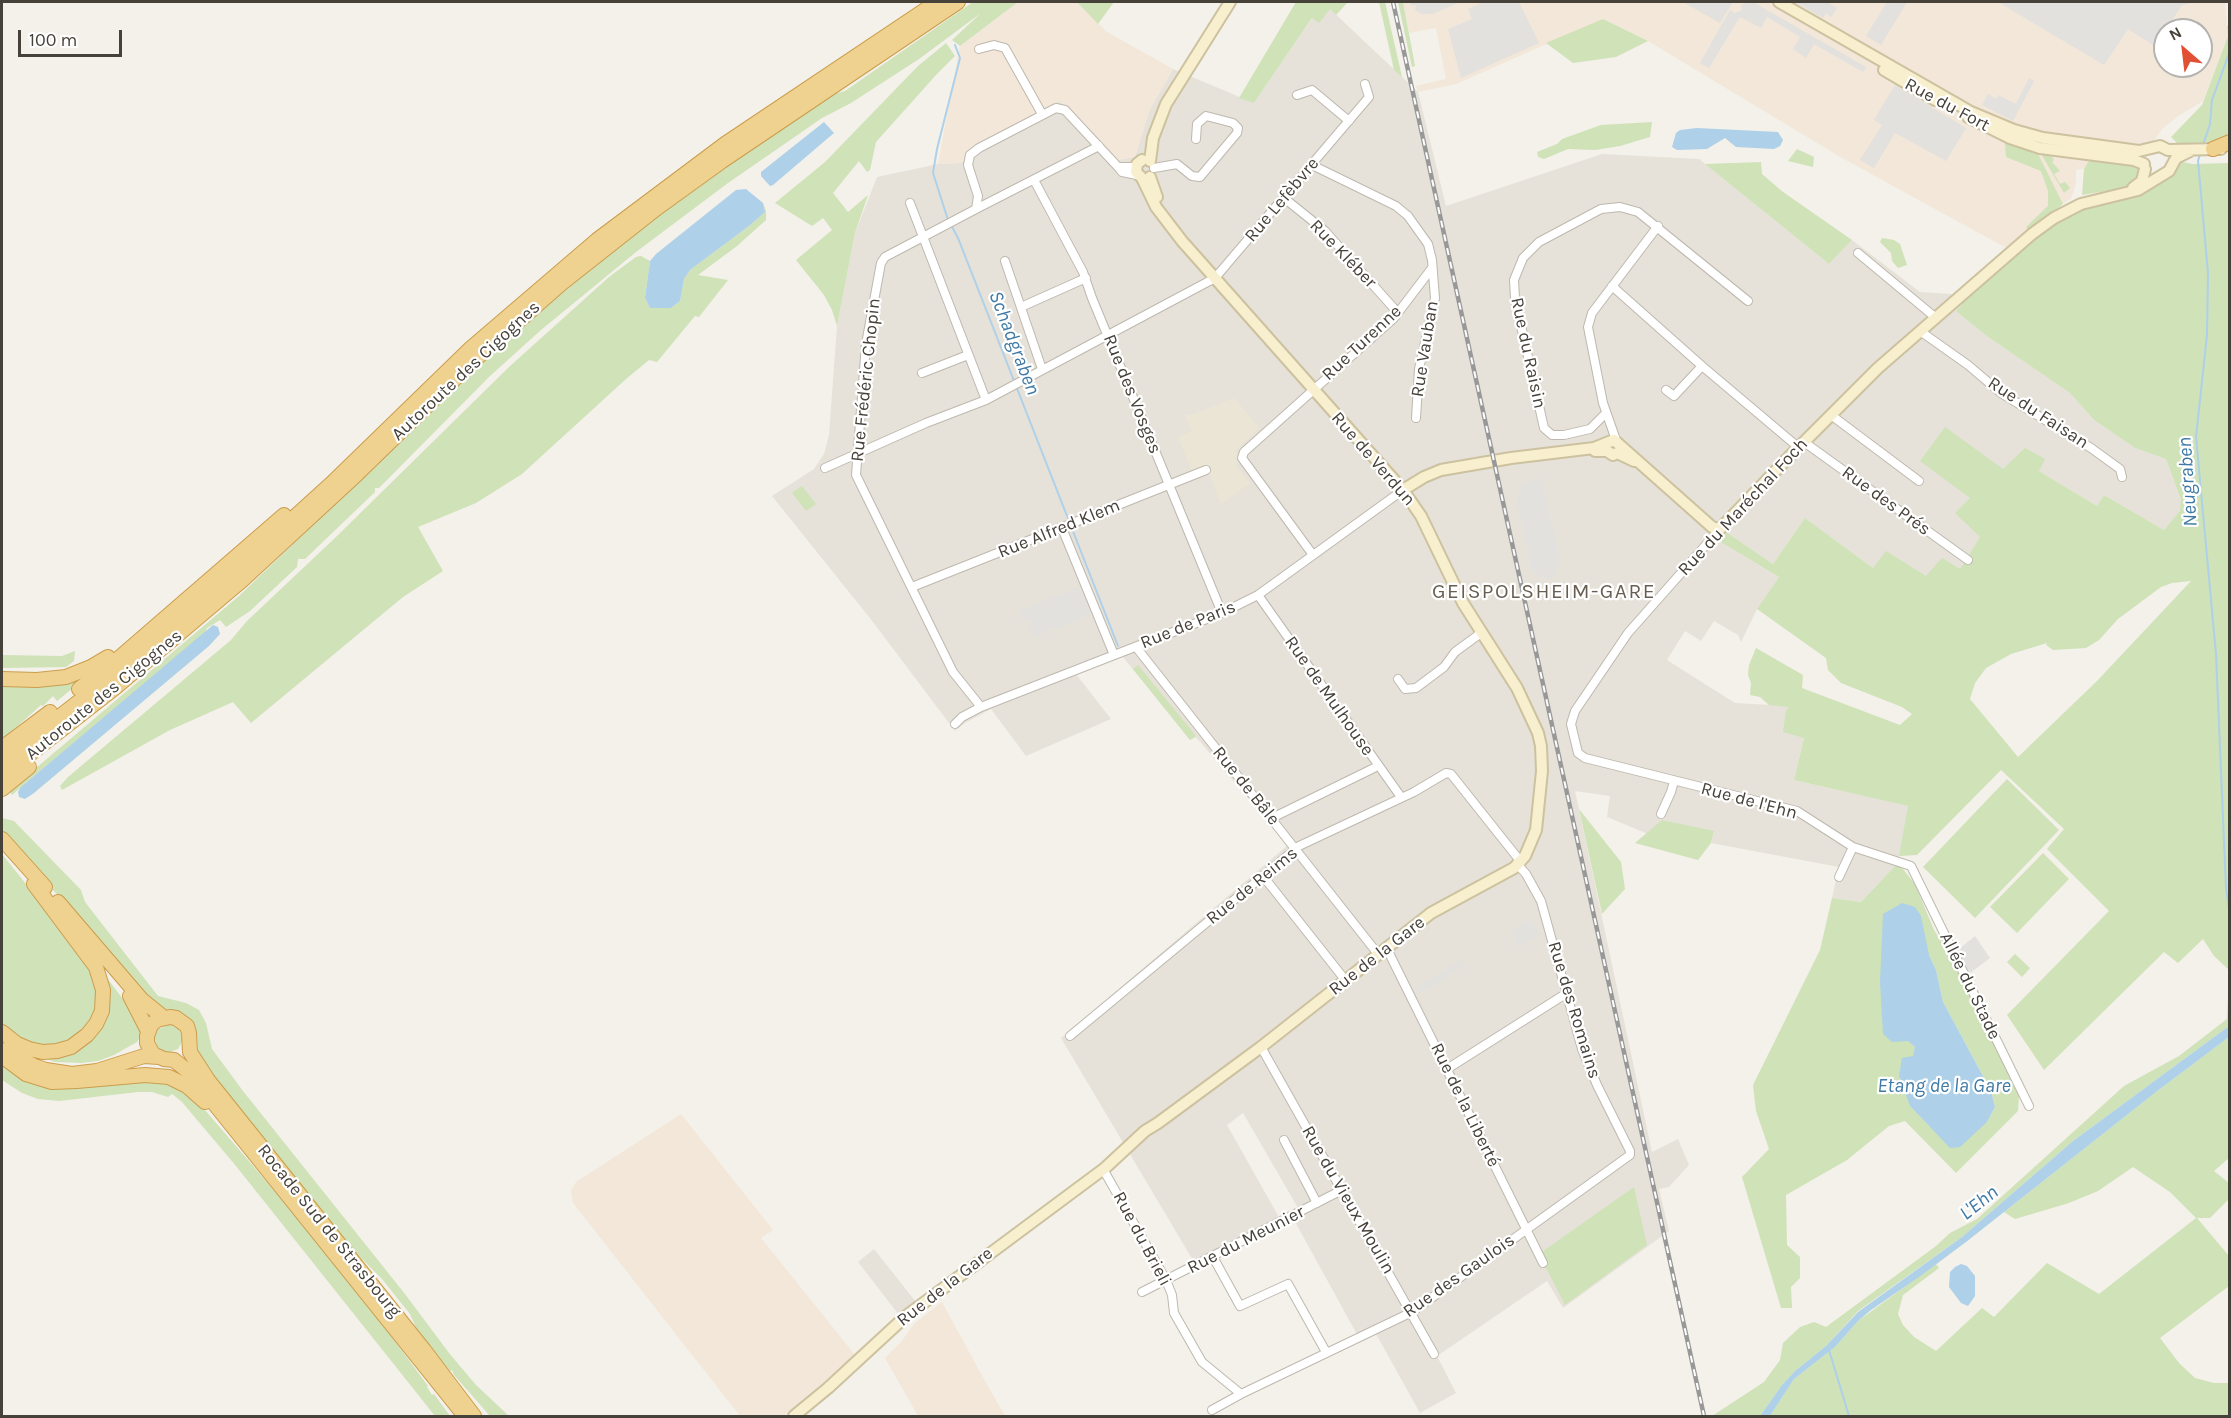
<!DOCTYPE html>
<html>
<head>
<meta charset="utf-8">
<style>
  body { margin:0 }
  #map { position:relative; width:2231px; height:1418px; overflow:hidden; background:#f3f1ea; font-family:Karla,sans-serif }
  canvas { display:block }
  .frame { position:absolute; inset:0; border:3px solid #464139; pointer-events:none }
  .north { position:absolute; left:2153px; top:18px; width:60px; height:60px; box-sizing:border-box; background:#fff; border:2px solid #b5b3b0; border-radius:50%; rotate:332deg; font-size:16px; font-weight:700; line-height:24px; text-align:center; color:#464139 }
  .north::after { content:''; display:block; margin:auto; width:21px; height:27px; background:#e14f34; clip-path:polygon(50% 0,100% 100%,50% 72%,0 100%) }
  .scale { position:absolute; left:18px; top:30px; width:104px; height:27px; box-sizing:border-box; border:3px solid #464139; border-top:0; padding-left:8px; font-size:18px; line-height:21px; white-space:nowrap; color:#464139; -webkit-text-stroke:4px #fff; paint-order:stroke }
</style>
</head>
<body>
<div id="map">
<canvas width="2231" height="1418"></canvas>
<div class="frame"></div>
<div class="north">N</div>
<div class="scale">100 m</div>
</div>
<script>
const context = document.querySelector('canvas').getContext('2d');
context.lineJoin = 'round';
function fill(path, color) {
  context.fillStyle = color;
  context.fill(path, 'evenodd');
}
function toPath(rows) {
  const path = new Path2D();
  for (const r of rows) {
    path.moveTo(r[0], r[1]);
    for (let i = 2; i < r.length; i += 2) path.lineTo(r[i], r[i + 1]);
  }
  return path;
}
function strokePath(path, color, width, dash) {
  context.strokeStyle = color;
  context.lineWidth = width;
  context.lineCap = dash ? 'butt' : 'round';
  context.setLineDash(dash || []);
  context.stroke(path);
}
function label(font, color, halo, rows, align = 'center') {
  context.font = font + ' Karla,sans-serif';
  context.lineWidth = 4.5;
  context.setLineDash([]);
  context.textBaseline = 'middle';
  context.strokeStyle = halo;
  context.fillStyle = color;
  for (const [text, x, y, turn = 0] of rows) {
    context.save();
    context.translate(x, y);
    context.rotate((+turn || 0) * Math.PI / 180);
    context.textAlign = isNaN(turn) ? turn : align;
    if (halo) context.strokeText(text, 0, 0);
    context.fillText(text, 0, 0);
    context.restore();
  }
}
const residential = toPath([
  [1330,9,1418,92,1446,206,1602,154,1699,159,1829,264,1852,240,1920,292,1951,294,1963,305,1956,311,1988,337,2070,393,2094,420,2135,448,2166,459,2181,500,2181,511,2164,530,2104,495,2097,506,2039,471,2003,469,1970,498,1980,537,1960,569,1927,576,1873,568,1805,518,1773,564,1726,532,1719,541,1779,577,1757,609,1741,642,1738,635,1714,621,1701,641,1685,631,1667,660,1735,703,1789,706,1804,738,1794,780,1909,806,1898,863,1861,902,1832,898,1839,867,1711,843,1714,832,1662,820,1648,834,1607,817,1610,796,1575,791,1652,1152,1678,1139,1689,1165,1669,1187,1659,1189,1669,1231,1563,1308,1547,1281,1437,1356,1456,1393,1420,1413,1376,1334,1359,1338,1293,1218,1298,1208,1243,1113,1227,1125,1280,1219,1194,1262,1061,1038,1288,845,1196,737,1190,740,1123,657,1076,674,1111,719,1026,756,991,709,965,723,955,731,873,622,772,496,814,469,824,454,829,435,837,326,855,233,877,177,938,164,961,163,978,146,1060,101,1116,160,1135,157,1149,111,1173,69,1254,103,1313,17],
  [874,1249,916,1302,899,1315,858,1262]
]);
const commercial = toPath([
  [1018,2,1077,2,1107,32,1173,69,1149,111,1135,157,1117,160,1060,101,978,146,961,163,938,164,960,46],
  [1403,2,2225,2,2228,36,2203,101,2178,116,2162,129,2154,141,2132,145,2088,162,2084,169,2076,170,2076,183,2071,199,2062,204,2010,250,1842,158,1648,41,1603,19,1456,84,1418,92,1416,86,1446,79,1436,28,1409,33],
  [2165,30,2201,30,2201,66,2165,66],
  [681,1114,773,1230,761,1238,855,1355,783,1416,740,1416,573,1203,571,1191,576,1182],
  [942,1302,980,1372,1005,1416,918,1416,885,1358,901,1342,914,1324]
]);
const education = toPath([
  [1234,398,1260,428,1236,450,1239,459,1236,465,1250,483,1221,504,1209,474,1195,479,1178,437,1192,431,1185,415,1189,414,1191,415]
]);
const green = toPath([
  [973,2,1018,2,960,46,952,40,981,13,919,59,851,103,822,118,728,183,636,252,541,330,490,376,379,488,375,488,375,492,305,559,298,559,297,567,250,611,226,627,220,620,207,628,204,635,20,788,12,795,9,791,239,596,484,361,574,283,649,223,729,165,834,94,845,91],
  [1077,2,1114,2,1098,24],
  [1296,2,1348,2,1336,15,1330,9,1319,23,1312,18,1254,103,1239,98],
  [1379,2,1385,2,1402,77,1394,70],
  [1398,2,1403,2,1415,66,1412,67],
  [1603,19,1648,41,1616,57,1573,63,1546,43],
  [2227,26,2229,26,2229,133,2221,139,2206,143,2178,144,2171,137,2202,105,2228,36],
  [946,43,955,56,936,75,876,142,870,170,867,172,859,161,833,193,848,212,868,195,855,233,837,326,832,310,824,295,796,260,832,230,823,218,812,226,775,203,825,162,918,66],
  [1652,122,1650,137,1620,146,1595,150,1568,149,1544,159,1538,157,1537,152,1557,144,1562,139,1601,125],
  [2005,143,2037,152,2063,204,2029,232,2026,227,2048,206,2048,191,2041,171,2006,157],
  [1797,149,1814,157,1813,167,1788,161],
  [2040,152,2050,154,2054,160,2052,162,2060,171,2054,174,2060,184,2065,182,2070,188,2064,193],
  [2095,157,2138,166,2142,170,2141,176,2131,187,2082,195,2084,169,2088,162],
  [2179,161,2192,164,2229,163,2229,1026,2073,1141,1962,1237,1858,1311,1826,1346,1795,1371,1782,1385,1760,1416,1712,1416,1764,1382,1780,1360,1783,1343,1800,1327,1814,1322,1826,1327,1936,1246,1950,1233,1977,1219,2124,1086,2179,1056,2227,1019,2229,970,2214,956,2203,939,2178,963,2164,952,2044,1070,2007,1015,2109,911,2047,849,2064,829,2001,770,1917,855,1899,856,1908,806,1794,780,1804,738,1783,732,1786,711,1789,707,1769,705,1760,697,1750,695,1751,683,1748,675,1749,665,1756,648,1803,675,1802,688,1900,725,1912,714,1902,707,1841,683,1828,670,1826,658,1757,609,1779,577,1719,541,1726,532,1773,564,1805,518,1873,568,1886,551,1926,576,1942,558,1960,569,1980,537,1955,513,1970,498,1920,461,1945,427,2003,469,2025,448,2045,459,2039,471,2097,506,2104,495,2164,530,2180,511,2181,500,2166,459,2135,448,2094,420,2070,393,1988,337,1956,311,1962,305,1960,302,2020,250,2066,214,2166,178,2178,168],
  [2191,581,2097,681,2018,757,1970,699,1975,683,1986,668,2011,654,2047,643,2046,645,2053,650,2086,648,2099,640,2118,619,2161,587,2172,583],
  [1761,162,1762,174,1783,192,1852,240,1829,264,1705,164],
  [763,203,766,211,766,220,737,246,698,275,728,280,699,317,695,316,657,362,649,360,626,379,522,474,476,503,418,527,443,571,403,597,251,723,233,702,170,730,62,790,60,786,68,777,231,640,247,621,336,537,509,367,609,277,636,257,641,256,650,261,645,298,650,308,671,308,680,301,684,279,690,270,749,226,765,212],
  [1882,238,1894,240,1900,244,1907,265,1898,268,1892,261,1891,253,1880,242],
  [802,486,816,504,806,511,792,493],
  [75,651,74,661,66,667,2,668,2,655,62,656],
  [1138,665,1196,736,1190,740,1133,669],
  [94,671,57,701,53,696,43,706,41,705,2,740,2,683],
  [2007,779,2059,830,1975,918,1923,867],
  [1579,809,1621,862,1625,889,1602,914],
  [2,818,14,821,81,890,85,902,158,996,186,1003,199,1010,206,1023,212,1049,243,1091,405,1294,449,1353,476,1385,509,1416,490,1416,454,1375,452,1370,450,1371,418,1332,410,1314,382,1279,357,1254,215,1079,198,1051,197,1034,191,1021,177,1011,164,1010,155,1007,93,934,2,834],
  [1662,820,1714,831,1711,843,1698,860,1635,843],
  [2043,853,2069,879,2017,933,1990,907],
  [2,854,62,929,87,963,97,983,96,1013,79,1037,53,1047,26,1043,2,1026],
  [1898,863,1915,884,1934,930,1956,964,2011,1074,2019,1096,2018,1111,1956,1173,1905,1121,1889,1126,1847,1160,1786,1195,1787,1245,1800,1257,1800,1278,1791,1287,1792,1308,1781,1308,1742,1177,1769,1149,1756,1111,1753,1085,1820,950,1832,898,1861,902],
  [1929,955,1936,970,1943,1002,1991,1091,1995,1107,1987,1122,1940,1137,1910,1106,1915,1047,1908,1041],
  [2015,954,2030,968,2022,977,2007,962],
  [104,974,132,1011,140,1027,140,1037,137,1042,114,1055,98,1061,81,1063,55,1062,35,1055,95,1031],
  [170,1024,179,1029,183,1040,178,1049,167,1053,158,1047,154,1037,157,1030],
  [2229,1037,2229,1158,2214,1171,2229,1183,2229,1199,2210,1218,2197,1218,2229,1256,2229,1286,2160,1338,2179,1363,2195,1378,2214,1383,2229,1383,2229,1416,1770,1416,1794,1379,1835,1347,1858,1321,1936,1264,1939,1268,1903,1295,1898,1314,1903,1325,1914,1337,1936,1351,1982,1308,1994,1317,2047,1263,2099,1294,2196,1218,2170,1192,2133,1167,2098,1191,2069,1203,2015,1219,2004,1212,2156,1092],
  [2,1063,21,1077,139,1080,174,1085,198,1102,285,1203,383,1325,428,1386,427,1387,432,1395,434,1394,450,1416,435,1416,236,1166,182,1102,172,1094,168,1097,152,1092,138,1092,59,1101,38,1099,22,1093,2,1080],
  [1634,1187,1647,1245,1565,1305,1539,1254]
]);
const parking = toPath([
  [1410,2,1460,2,1433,14,1422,14,1415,10,1416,5,1411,6],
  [1483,2,1519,2,1539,43,1461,78,1448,29,1472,19,1468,9],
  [1683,2,1733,2,1720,23],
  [1747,2,1753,2,1866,67,1863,72,1814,44,1806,58,1793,49,1800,37,1767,17,1761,28,1742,18,1739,18,1709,68,1700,63,1730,10,1735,13,1742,10,1741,5],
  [1795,2,1827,2,1837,8,1831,17,1826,13,1823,18],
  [1887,2,1907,2,1881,45,1866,36],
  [1998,2,2193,2,2181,6,2156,47,2128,29,2104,65],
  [2029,78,2034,81,2013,121,1982,105,1988,94,1996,99,1998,95,2016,104],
  [1895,85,1966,128,1946,161,1895,133,1874,168,1860,160,1882,125,1874,120],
  [1541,478,1561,564,1550,580,1532,571,1517,502,1523,484],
  [1079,587,1091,614,1034,637,1028,620,1022,620,1019,611],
  [1531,920,1540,935,1519,948,1510,932],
  [1975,936,1990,958,1966,976,1954,953],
  [1461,960,1465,966,1419,994,1416,988]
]);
const water = toPath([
  [824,122,834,133,773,185,770,186,761,176,761,172],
  [1697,128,1778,132,1783,140,1780,146,1774,149,1736,147,1725,138,1707,149,1677,150,1672,147,1676,133,1680,130],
  [746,189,763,203,765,212,749,226,690,270,684,279,680,301,671,308,650,308,645,298,650,261,656,254,736,190],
  [213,625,218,627,220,634,209,646,34,793,25,799,19,797,18,792,20,788],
  [1902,903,1915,907,1921,916,1929,955,1936,970,1943,1002,1991,1091,1995,1107,1987,1122,1960,1147,1950,1148,1910,1106,1899,1076,1902,1058,1913,1056,1915,1047,1908,1041,1892,1042,1883,1034,1880,982,1883,914],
  [2229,1026,2229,1037,2156,1092,1966,1242,1919,1277,1871,1310,1858,1321,1835,1347,1794,1379,1770,1416,1760,1416,1782,1385,1795,1371,1826,1346,1858,1312,1962,1237,2073,1141],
  [1961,1264,1967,1266,1975,1276,1975,1296,1968,1306,1961,1303,1949,1287,1950,1272,1955,1267]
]);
const stream = toPath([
  [2203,145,2210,124,2212,100,2230,51],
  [2200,154,2198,161,2208,273,2207,335,2196,437,2216,654,2226,888,2230,916],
  [948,220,933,173,937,149,960,58,955,45],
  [951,225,958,238,1118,646],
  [1829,1350,1849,1416]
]);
const minor = toPath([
  [979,49,994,45,1005,48,1042,114],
  [1297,95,1312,90,1349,121],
  [1312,165,1396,206,1408,216,1428,244,1432,260,1435,298,1419,369,1416,418],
  [1136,167,1118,167,1122,172,1137,175],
  [1154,168,1177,164,1192,176,1200,177,1237,133,1238,128,1233,123,1206,116,1197,124,1196,139],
  [1034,180,1083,272,1092,298,1222,613],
  [1284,198,1325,231,1398,313],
  [910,203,986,400],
  [976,209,1099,146],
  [1858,253,1936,318],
  [1005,261,1042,369],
  [1612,286,1702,366,1798,447],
  [1021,307,1086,278],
  [1920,331,1968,365,2001,393,2091,448,2120,469,2122,477],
  [922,373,968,355],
  [1666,390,1674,396,1702,366],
  [1831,415,1919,481],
  [1603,416,1590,429,1564,435,1552,435,1544,428,1515,299,1514,280,1523,258,1539,242,1601,209,1620,207,1638,212,1748,301],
  [1616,440,1603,403,1588,327,1592,313,1658,226],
  [1804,442,1968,560],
  [825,468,926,423,986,400,1215,278,1369,97,1365,84],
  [1062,528,1114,655],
  [1720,529,1628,633,1575,711,1571,724,1578,753,1585,758,1797,811,1853,847,1911,866,2029,1106],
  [1313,555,1242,458,1244,452,1394,318,1432,268],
  [912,587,1206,470],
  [1258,595,1401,797],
  [1136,647,1378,954],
  [1398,679,1405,689,1416,688,1444,667,1455,652,1481,633],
  [981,707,953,672,856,475,866,344,881,263,885,257,976,209,978,196,968,165,970,155,979,148,1056,108,1065,110,1118,167],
  [955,724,962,717,981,707,1222,613,1258,595,1403,490],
  [1661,814,1671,792,1674,781],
  [1272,818,1374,768],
  [1263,876,1346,981],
  [1839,877,1853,847],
  [1386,947,1543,1263],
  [1070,1036,1299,846,1414,792,1446,773,1451,774,1521,862],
  [1261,1047,1434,1354],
  [1447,1069,1567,993],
  [1284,1140,1317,1203],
  [1103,1169,1166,1280,1172,1295,1174,1313,1202,1362,1241,1394],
  [1213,1257,1240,1306,1288,1284,1326,1352],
  [1142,1292,1342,1190],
  [1212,1410,1241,1394,1412,1312,1630,1155,1630,1151,1597,1085,1582,1049,1541,901,1526,874,1518,865]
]);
const secondary = toPath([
  [1779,2,1971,112,2014,130,2043,138,2139,151,2160,146,2168,150,2221,149],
  [1884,70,1935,100],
  [1968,117,2010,138,2040,148,2134,160,2144,164],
  [1150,161,1153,138,1166,104,1230,2],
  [1150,177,1157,197],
  [2133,188,2142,181,2145,169],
  [1595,451,1607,451,1613,455,1617,453,1634,461],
  [1403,490,1424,477,1441,470,1511,458,1594,448,1614,440,1712,527,1720,529,1785,461,1878,368,2032,234,2054,218,2081,204,2138,190,2169,171,2176,158,2192,150],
  [794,1416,828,1388,906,1316,1105,1168,1145,1131,1158,1123,1261,1047,1431,913,1514,868,1525,856,1536,830,1542,771,1541,746,1538,733,1517,688,1463,603,1421,516,1403,490,1182,241,1156,207,1142,178,1136,172,1137,164,1142,160]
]);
const trunk = toPath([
  [2213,149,2230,142],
  [2,679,37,680,66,677,91,667,108,657],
  [79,689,119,658,284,515],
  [2,748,50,712],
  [2,761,121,669,243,564,331,484,471,348,597,240,725,144,937,2],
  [2,776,116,687,239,583,357,474,472,362,562,283,657,208,722,161,958,2],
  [2,789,29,767],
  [2,839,45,887],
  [58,902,142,1000,163,1017],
  [130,996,148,1031],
  [2,1032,17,1044,29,1049,43,1052,57,1051,71,1047,87,1035,96,1024,102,1011,103,990,96,967,34,884],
  [5,1050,34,1066,46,1070,72,1074,97,1071,144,1056,159,1057],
  [2,1056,26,1074,52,1082,77,1081,145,1075,169,1077,187,1086,205,1102],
  [465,1416,189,1072,174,1060,164,1059,153,1054,147,1043,147,1036,151,1025,157,1020,170,1017,176,1018,187,1026,189,1033,190,1052,208,1080,424,1350,474,1416]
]);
const rail = toPath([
  [1393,2,1704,1416]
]);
const streetNames = [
  ["Rue du Fort",1947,105,28],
  ["Rue Lefèbvre",1282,200,-50],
  ["Rue Kléber",1343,254,46],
  ["Rue Turenne",1362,343,-43],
  ["Rue Vauban",1425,349,-81],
  ["Rue du Raisin",1528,353,78],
  ["Autoroute des Cigognes",466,371,-43],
  ["Rue Frédéric Chopin",866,380,-84],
  ["Rue des Vosges",1132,394,68],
  ["Rue du Faisan",2038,413,33],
  ["Rue de Verdun",1373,459,49],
  ["Rue des Prés",1886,501,36],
  ["Rue du Maréchal Foch",1743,507,-47],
  ["Rue Alfred Klem",1059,529,-22],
  ["Rue de Paris",1188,625,-22],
  ["Autoroute des Cigognes",104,695,-39],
  ["Rue de Mulhouse",1329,696,55],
  ["Rue de Bâle",1246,786,51],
  ["Rue de l'Ehn",1749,801,15],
  ["Rue de Reims",1252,886,-39],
  ["Rue de la Gare",1377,956,-38],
  ["Allée du Stade",1970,986,64],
  ["Rue des Romains",1574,1010,73],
  ["Rue de la Liberté",1465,1105,64],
  ["Rue du Vieux Moulin",1348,1200,60],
  ["Rocade Sud de Strasbourg",329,1231,51],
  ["Rue du Brieli",1142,1239,62],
  ["Rue du Meunier",1246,1240,-27],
  ["Rue des Gaulois",1459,1276,-35],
  ["Rue de la Gare",945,1287,-38]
];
const waterNames = [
  ["Schadgraben",1014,343,69],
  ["Neugraben",2188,482,-94],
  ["Etang de la Gare",1944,1086],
  ["L'Ehn",1979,1203,-38]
];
const quarterNames = [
  ["GEISPOLSHEIM-GARE",1544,592]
];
fill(residential, '#e6e2d9');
fill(commercial, '#f2e7d8');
fill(education, '#ebe5d6');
fill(green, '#cfe2b8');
fill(parking, '#e2e1de');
fill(water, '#aed0e8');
strokePath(stream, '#aed0e8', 2);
strokePath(minor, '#beb8ae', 10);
strokePath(secondary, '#cdc29f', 14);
strokePath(trunk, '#cb9d4c', 16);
strokePath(minor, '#fff', 8);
strokePath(secondary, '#f8efcf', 10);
strokePath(trunk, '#f0d290', 14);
strokePath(rail, '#989898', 4.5);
strokePath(rail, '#fff', 2, [7]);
label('18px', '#464139', '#fff', streetNames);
label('italic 20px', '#3f7aa6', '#fff', waterNames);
context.letterSpacing = '1.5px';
label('21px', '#685f52', '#fff', quarterNames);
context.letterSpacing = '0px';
</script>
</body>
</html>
